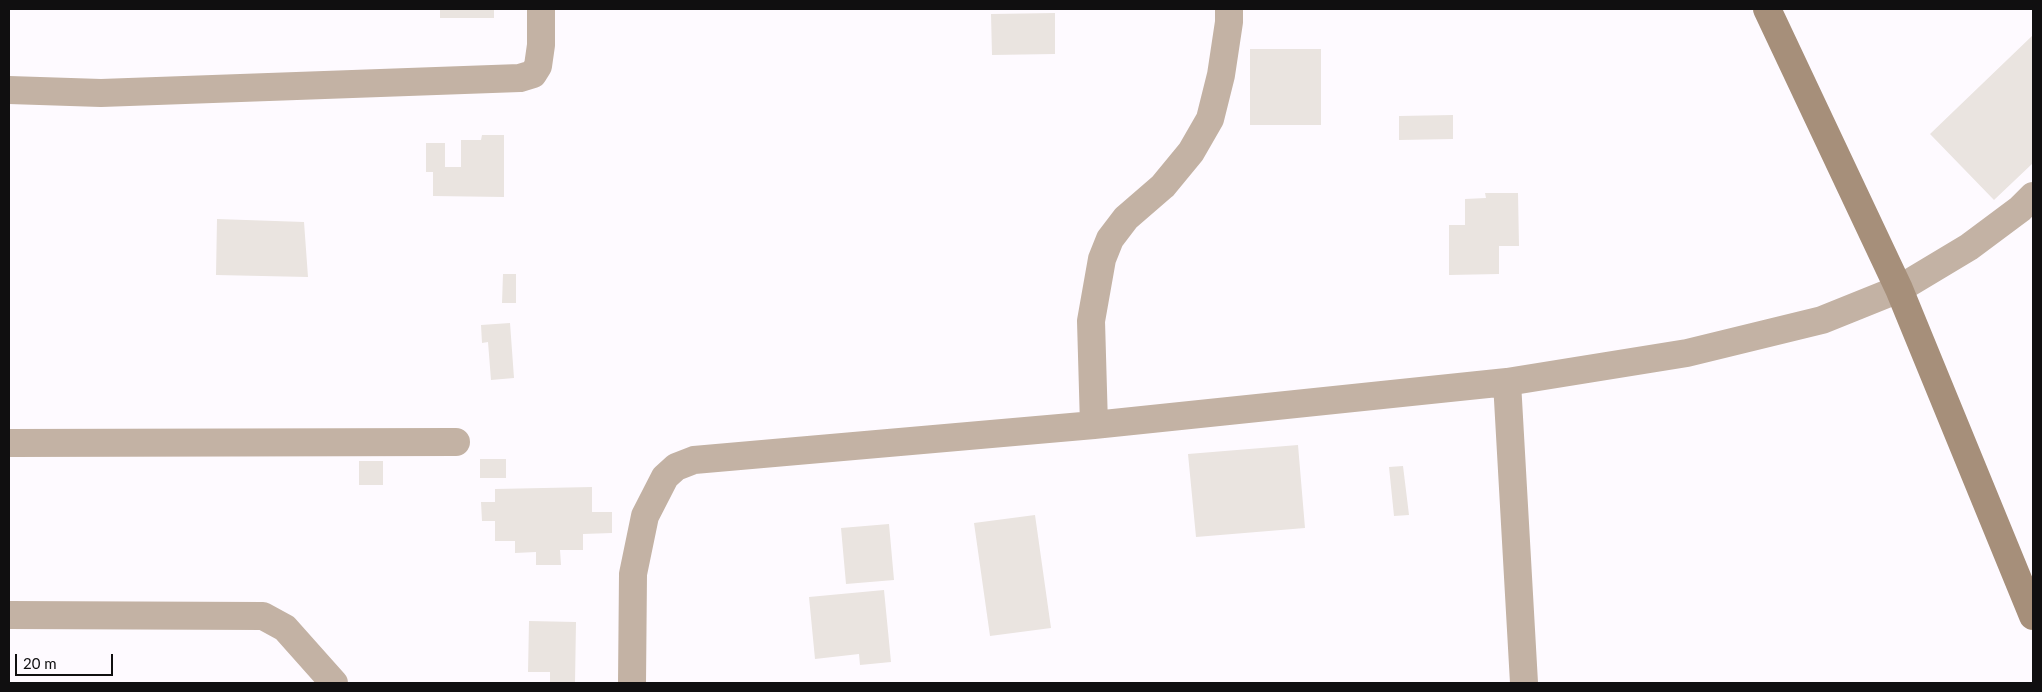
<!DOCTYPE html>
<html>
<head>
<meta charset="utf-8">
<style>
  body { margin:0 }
  #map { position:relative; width:2042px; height:692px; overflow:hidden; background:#fefaff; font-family:Lato,sans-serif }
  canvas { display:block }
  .frame { position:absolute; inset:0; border:10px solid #100f10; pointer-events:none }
  .scale { position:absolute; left:15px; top:654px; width:98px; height:22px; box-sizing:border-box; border:2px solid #100f10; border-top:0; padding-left:6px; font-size:15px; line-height:18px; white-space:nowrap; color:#100f10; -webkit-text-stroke:4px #fefaff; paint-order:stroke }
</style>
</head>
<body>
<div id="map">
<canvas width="2042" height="692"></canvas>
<div class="frame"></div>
<div class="scale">20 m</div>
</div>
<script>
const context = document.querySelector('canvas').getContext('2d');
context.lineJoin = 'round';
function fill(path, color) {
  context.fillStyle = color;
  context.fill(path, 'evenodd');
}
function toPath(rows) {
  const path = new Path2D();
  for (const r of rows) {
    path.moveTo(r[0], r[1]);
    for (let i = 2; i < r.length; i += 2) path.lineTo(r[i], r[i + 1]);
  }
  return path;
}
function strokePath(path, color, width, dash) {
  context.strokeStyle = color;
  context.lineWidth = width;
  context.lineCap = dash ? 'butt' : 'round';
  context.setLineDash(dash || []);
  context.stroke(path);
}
const building = toPath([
  [440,9,494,9,494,18,440,18],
  [1055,13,1055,54,992,55,991,14],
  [2033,35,2033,163,1994,200,1930,134],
  [1250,49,1321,49,1321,125,1250,125],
  [1453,115,1453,139,1399,140,1399,116],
  [482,135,504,135,504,197,433,196,433,172,426,172,426,143,445,143,445,167,461,167,461,140,481,140],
  [1485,193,1518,193,1519,246,1499,246,1499,274,1449,275,1449,225,1465,225,1465,199,1486,198],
  [217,219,304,222,308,277,216,275],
  [503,274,516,274,516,303,502,303],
  [510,323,514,378,491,380,488,342,482,343,481,325],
  [1298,445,1305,528,1196,537,1188,454],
  [480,459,506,459,506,478,480,478],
  [359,461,383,461,383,485,359,485],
  [1403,466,1409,515,1394,516,1389,467],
  [592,487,592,512,612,512,612,533,583,534,583,550,560,550,561,565,536,565,536,552,515,553,515,541,495,541,495,521,482,521,481,502,495,502,495,489],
  [1035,515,1051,628,990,636,974,523],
  [889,524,894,580,846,584,841,528],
  [884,590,891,662,860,665,859,654,815,659,809,597],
  [529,621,576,622,575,683,550,683,550,672,528,672]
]);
const street = toPath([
  [9,90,101,93,520,78,533,74,538,66,541,45,541,9],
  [1507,382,1524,683],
  [1094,425,1091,321,1102,259,1110,239,1126,218,1163,186,1191,152,1210,119,1221,75,1229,22,1229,9],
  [9,443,456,442],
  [9,615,263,616,285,628,334,683],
  [632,683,633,574,645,516,665,477,676,467,694,460,1094,425,1507,382,1687,353,1822,320,1899,289,1969,247,2020,209,2033,196]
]);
const secondary = toPath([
  [1767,9,1899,289,2033,616]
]);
fill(building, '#eae4e0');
strokePath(street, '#c3b2a4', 28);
strokePath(secondary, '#a68f7a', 28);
</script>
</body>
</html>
